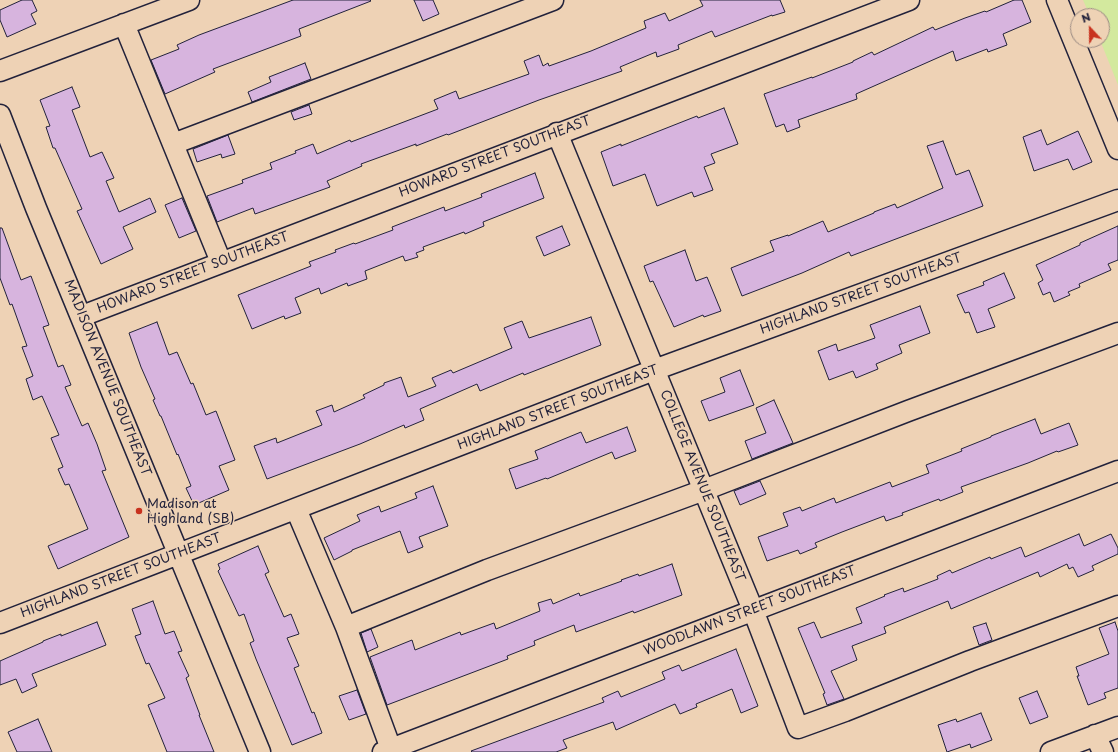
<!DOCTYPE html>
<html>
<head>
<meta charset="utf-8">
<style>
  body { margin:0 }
  #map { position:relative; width:1118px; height:752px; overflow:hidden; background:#eed2b5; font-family:"Playpen Sans",sans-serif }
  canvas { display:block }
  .north { position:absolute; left:1070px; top:8px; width:40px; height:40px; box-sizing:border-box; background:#eed2b5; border:1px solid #9c8c84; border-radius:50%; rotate:338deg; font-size:11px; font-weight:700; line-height:16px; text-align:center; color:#22223b }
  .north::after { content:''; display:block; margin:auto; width:14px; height:18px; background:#c8321e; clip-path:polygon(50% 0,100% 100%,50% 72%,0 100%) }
</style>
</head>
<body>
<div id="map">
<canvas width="1118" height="752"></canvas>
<div class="north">N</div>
</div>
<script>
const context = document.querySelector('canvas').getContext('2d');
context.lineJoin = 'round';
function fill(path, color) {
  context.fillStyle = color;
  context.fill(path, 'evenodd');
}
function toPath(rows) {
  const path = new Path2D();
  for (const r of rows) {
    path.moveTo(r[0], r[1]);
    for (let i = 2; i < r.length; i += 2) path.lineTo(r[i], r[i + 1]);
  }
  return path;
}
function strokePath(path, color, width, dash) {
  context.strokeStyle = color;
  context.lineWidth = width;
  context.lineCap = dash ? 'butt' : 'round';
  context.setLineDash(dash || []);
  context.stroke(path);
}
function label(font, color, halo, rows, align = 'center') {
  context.font = font + ' "Playpen Sans",sans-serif';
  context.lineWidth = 3;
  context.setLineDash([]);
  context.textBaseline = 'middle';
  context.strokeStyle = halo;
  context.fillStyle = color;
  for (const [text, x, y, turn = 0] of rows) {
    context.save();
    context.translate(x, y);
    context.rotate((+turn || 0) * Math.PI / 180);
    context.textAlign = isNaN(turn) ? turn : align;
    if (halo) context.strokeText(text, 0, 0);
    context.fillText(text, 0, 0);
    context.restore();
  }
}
const green = toPath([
  [1083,0,1118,0,1118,85,1100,40,1102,40,1102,16,1090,16]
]);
const building = toPath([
  [22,0,32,0,37,11,31,14,36,24,7,37,0,20,0,10,22,0],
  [293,0,370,0,371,1,299,29,301,36,213,69,215,72,165,94,151,60,179,49,177,45,199,35,293,0],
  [414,0,433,0,439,14,423,21,414,0],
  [700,0,780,0,785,12,772,16,772,15,715,37,712,31,678,45,679,49,657,57,656,52,620,67,622,71,539,100,448,135,447,134,416,146,416,144,361,164,362,166,327,181,330,187,255,214,253,208,217,222,207,196,243,183,242,180,272,169,270,163,296,153,295,151,313,144,317,154,350,140,351,142,438,109,434,100,456,91,459,99,529,74,524,61,539,55,543,66,548,63,549,66,591,51,646,28,644,21,665,13,669,21,703,6,700,0],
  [1014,0,1022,0,1031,22,1003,34,1007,45,988,52,987,49,956,61,953,51,856,94,857,99,798,120,800,127,787,132,784,124,776,127,764,94,812,77,812,78,853,62,853,61,872,52,874,55,933,27,935,30,965,18,985,11,986,12,1014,0],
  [305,63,311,79,252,102,248,92,271,82,269,77,305,63],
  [72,87,80,107,72,110,90,157,102,152,114,178,106,181,119,212,150,198,156,212,123,227,133,249,101,264,77,211,82,209,55,148,53,148,46,127,50,126,40,100,72,87],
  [309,105,312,114,294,120,291,112,309,105],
  [724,108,738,144,711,154,715,163,704,167,713,190,694,197,692,192,657,206,645,174,613,186,601,152,621,144,621,146,697,116,698,118,724,108],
  [1041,130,1047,145,1078,131,1092,162,1073,170,1068,159,1034,171,1023,137,1041,130],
  [228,135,235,154,222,158,221,154,197,162,193,149,228,135],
  [943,141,956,175,969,170,983,206,851,256,849,252,802,273,742,296,731,268,774,251,770,241,788,235,788,236,823,221,828,232,874,213,874,212,895,204,897,208,943,188,927,146,943,141],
  [535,173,544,198,483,222,484,226,465,234,464,232,423,247,424,250,416,253,418,257,405,261,403,256,365,271,367,279,348,286,347,283,321,294,319,288,295,298,301,313,285,319,284,316,252,329,238,295,311,266,309,262,336,252,335,250,354,243,355,244,393,230,392,227,444,207,445,211,482,197,481,194,535,173],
  [182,198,196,231,179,238,165,205,182,198],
  [562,226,570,245,544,256,536,237,562,226],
  [1118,226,1118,260,1108,264,1111,270,1079,284,1080,287,1068,292,1070,295,1054,302,1050,292,1043,295,1038,283,1043,280,1036,265,1080,245,1080,243,1118,226],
  [0,228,2,228,21,280,31,276,49,325,43,327,58,367,63,365,71,385,65,387,82,426,88,423,97,444,106,470,102,471,129,537,58,569,48,546,88,529,69,484,65,485,58,469,63,467,51,438,59,435,42,396,33,400,26,379,33,376,22,347,27,346,12,304,10,305,0,278,0,228],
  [685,250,696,281,707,277,721,311,704,317,703,315,674,327,653,281,650,282,644,266,685,250],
  [1004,273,1015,298,988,309,995,327,977,333,969,312,965,313,957,295,984,285,983,282,1004,273],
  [920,306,930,333,899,345,902,353,876,364,878,369,856,378,853,371,829,380,818,351,836,344,838,351,875,338,870,325,920,306],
  [591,317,601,345,524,375,523,373,480,391,477,384,420,409,424,420,405,428,404,425,360,444,267,479,254,446,276,438,277,443,322,425,316,411,332,405,334,412,365,398,363,395,384,385,384,383,401,377,408,397,436,386,432,378,451,370,453,373,512,348,504,328,522,321,529,338,591,317],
  [157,322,169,355,177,352,191,384,193,383,206,415,216,411,235,460,219,466,229,490,194,505,186,488,191,486,178,454,177,455,161,416,160,416,153,400,155,399,141,367,129,333,157,322],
  [740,370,754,405,709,421,701,401,725,392,720,378,740,370],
  [774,400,793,443,752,459,745,441,766,433,756,408,774,400],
  [1035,419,1041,434,1069,423,1078,445,1058,452,1057,451,1028,463,961,487,963,492,940,501,939,499,902,513,903,515,886,521,884,516,842,532,815,543,817,547,800,554,798,550,767,561,758,537,788,526,783,513,800,507,802,511,834,498,836,503,890,482,892,487,929,473,926,465,962,451,961,449,991,437,991,436,1035,419],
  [627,427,636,451,615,459,612,452,547,479,546,478,516,489,509,469,538,459,535,451,581,432,586,443,627,427],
  [760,481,766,494,740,505,734,491,760,481],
  [433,486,448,526,419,537,423,547,408,553,400,531,352,550,352,551,334,560,324,538,360,521,357,515,379,506,381,512,417,498,415,493,433,486],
  [1079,534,1084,546,1111,534,1118,548,1118,554,1092,566,1094,570,1078,577,1073,567,1069,569,1067,564,1040,577,1038,572,951,609,948,601,884,627,886,633,852,646,857,660,831,671,844,699,827,705,823,694,825,693,798,628,814,622,821,638,862,623,856,608,885,596,884,595,903,588,904,592,938,579,937,576,950,570,952,573,990,557,991,559,1021,547,1025,557,1079,534],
  [258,546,269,572,265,574,284,617,291,614,299,634,287,638,299,666,294,668,312,713,314,712,322,733,292,745,256,659,250,643,254,641,244,614,239,616,218,571,220,569,218,564,258,546],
  [672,564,682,595,634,613,633,611,576,632,574,625,534,641,535,645,507,656,508,659,387,705,370,657,412,640,415,650,460,632,461,635,494,623,496,629,540,611,538,603,551,599,553,604,579,593,580,596,622,581,621,580,638,574,639,576,672,564],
  [153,601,165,634,174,631,182,651,178,652,189,676,186,678,200,715,199,715,214,752,167,752,148,705,165,698,149,663,146,664,135,636,141,634,132,609,153,601],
  [97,622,106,645,32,674,37,686,22,693,16,679,0,685,0,661,43,642,43,641,61,634,61,636,97,622],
  [1115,622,1118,631,1118,688,1104,693,1106,698,1088,705,1077,676,1079,676,1076,667,1109,654,1099,628,1115,622],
  [986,623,992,640,979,645,973,627,986,623],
  [371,629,378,647,367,652,361,633,371,629],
  [736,649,758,706,741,713,732,689,696,704,697,707,680,714,675,704,616,730,613,722,563,740,567,748,556,752,472,752,471,751,604,702,602,698,618,691,621,697,665,679,662,672,679,665,682,671,736,649],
  [357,690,366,714,349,720,339,696,357,690],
  [1037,691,1048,717,1030,724,1019,698,1037,691],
  [981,713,992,740,971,748,970,744,947,752,938,725,956,719,957,722,981,713],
  [38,719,52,752,17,752,8,732,38,719]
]);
const minor = toPath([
  [1057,0,1118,149],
  [124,24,221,262],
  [0,71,189,0],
  [0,115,36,208,260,752],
  [557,133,753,610,798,728,845,711,970,661,1118,606],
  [173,144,553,0],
  [82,316,909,0],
  [296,509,346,627,391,749],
  [0,623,654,370,1118,200],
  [346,627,487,570,704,490,908,411,1118,333],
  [1095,735,1103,752],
  [383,752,1118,471],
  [1051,752,1118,727]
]);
const markers = [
  [139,511,4,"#c8321e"]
];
const streetNames = [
  ["HOWARD STREET SOUTHEAST",495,157,-21],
  ["HOWARD STREET SOUTHEAST",193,273,-21],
  ["HIGHLAND STREET SOUTHEAST",861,294,-20],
  ["MADISON AVENUE SOUTHEAST",107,378,68],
  ["HIGHLAND STREET SOUTHEAST",558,408,-21],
  ["COLLEGE AVENUE SOUTHEAST",702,486,68],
  ["HIGHLAND STREET SOUTHEAST",121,576,-21],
  ["WOODLAWN STREET SOUTHEAST",750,611,-21]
];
const poiNames = [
  ["Madison at",147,504],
  ["Highland (SB)",147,519]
];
fill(green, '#d3e99e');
fill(building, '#d7b4de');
strokePath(building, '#22223b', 1);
strokePath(minor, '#22223b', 23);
strokePath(minor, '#eed2b5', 20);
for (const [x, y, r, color] of markers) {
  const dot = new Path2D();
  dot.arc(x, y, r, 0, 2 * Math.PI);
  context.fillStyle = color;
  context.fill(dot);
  strokePath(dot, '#eed2b5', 1.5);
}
label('13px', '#22223b', '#eed2b5', streetNames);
label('13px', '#22223b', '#eed2b5', poiNames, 'left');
</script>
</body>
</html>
